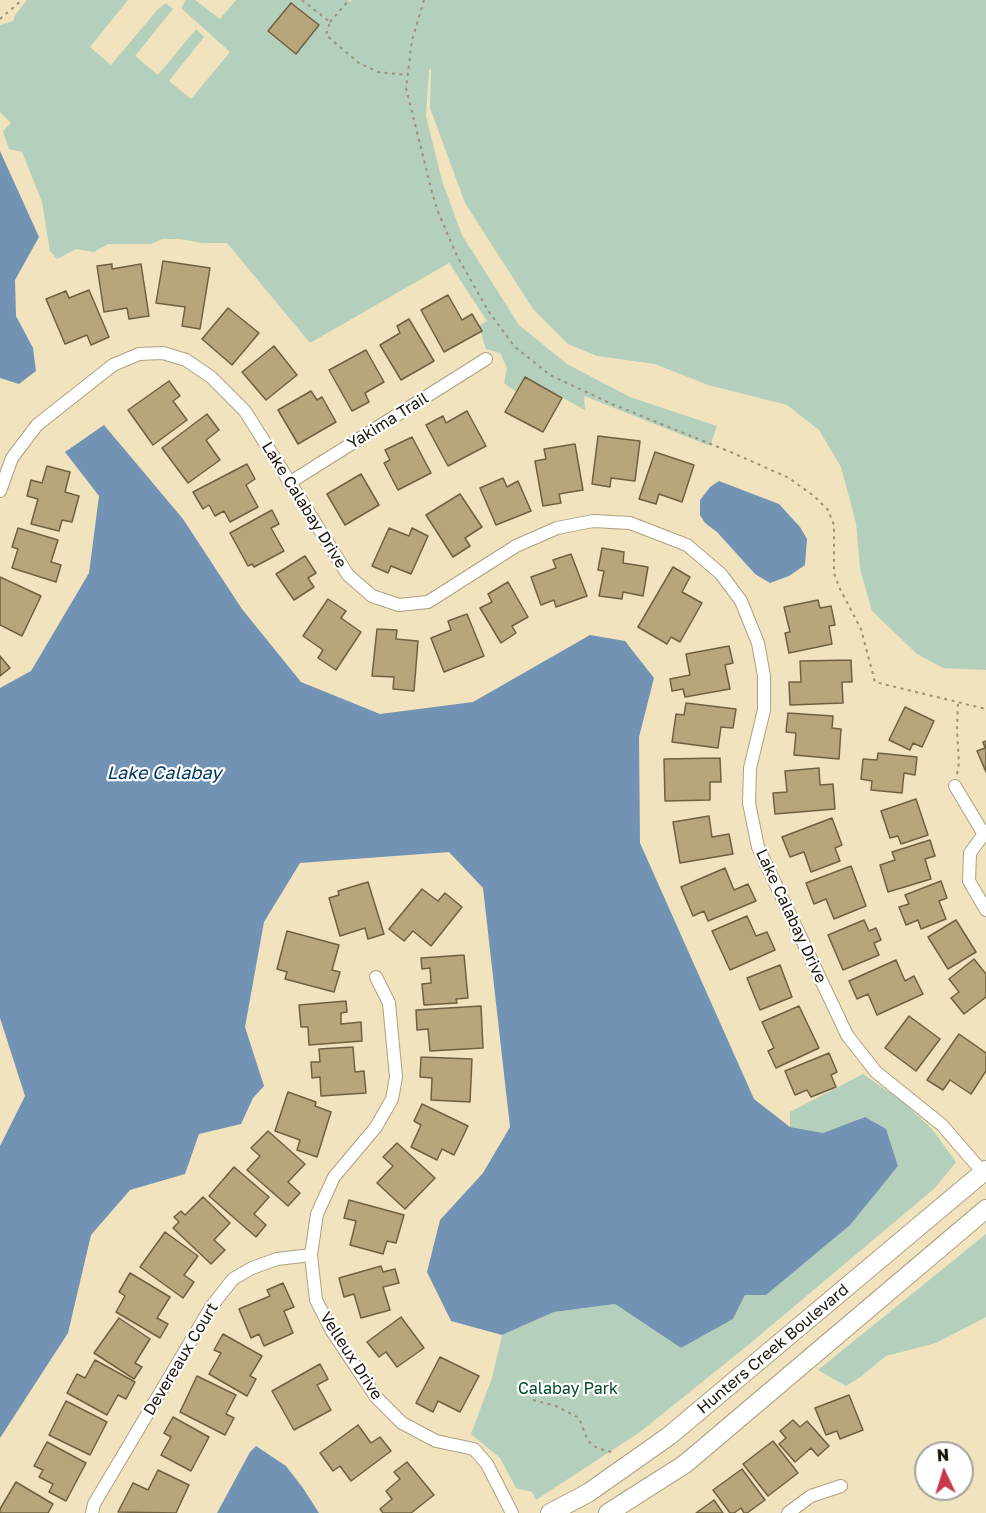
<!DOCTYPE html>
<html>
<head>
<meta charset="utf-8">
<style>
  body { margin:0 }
  #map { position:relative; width:986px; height:1513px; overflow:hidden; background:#f2e3bf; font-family:"Golos Text",sans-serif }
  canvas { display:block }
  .north { position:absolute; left:914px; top:1441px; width:60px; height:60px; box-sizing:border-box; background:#fff; border:2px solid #a4a29d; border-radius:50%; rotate:356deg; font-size:16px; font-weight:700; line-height:24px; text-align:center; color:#1b1609 }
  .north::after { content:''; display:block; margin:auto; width:21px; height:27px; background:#c8384c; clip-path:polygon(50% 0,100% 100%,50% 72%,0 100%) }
</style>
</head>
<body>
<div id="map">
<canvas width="986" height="1513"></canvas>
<div class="north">N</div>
</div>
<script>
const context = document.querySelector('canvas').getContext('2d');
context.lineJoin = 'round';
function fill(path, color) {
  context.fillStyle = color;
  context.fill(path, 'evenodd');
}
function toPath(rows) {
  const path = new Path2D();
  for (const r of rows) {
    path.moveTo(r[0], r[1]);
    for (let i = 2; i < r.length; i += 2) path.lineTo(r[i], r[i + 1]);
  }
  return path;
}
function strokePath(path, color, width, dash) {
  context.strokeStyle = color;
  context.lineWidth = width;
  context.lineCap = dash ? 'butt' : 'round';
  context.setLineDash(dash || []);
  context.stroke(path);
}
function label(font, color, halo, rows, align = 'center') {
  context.font = font + ' "Golos Text",sans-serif';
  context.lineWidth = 4.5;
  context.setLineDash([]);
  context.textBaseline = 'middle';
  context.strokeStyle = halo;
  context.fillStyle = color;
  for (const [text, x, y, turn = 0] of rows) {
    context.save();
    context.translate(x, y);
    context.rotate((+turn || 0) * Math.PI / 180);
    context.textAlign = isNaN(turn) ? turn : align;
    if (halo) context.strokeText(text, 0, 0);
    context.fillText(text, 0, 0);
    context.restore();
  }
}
const green = toPath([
  [27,0,128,0,90,47,111,65,158,9,166,3,173,9,135,56,158,75,196,29,204,37,169,81,191,99,230,52,181,8,186,0,195,0,220,19,236,0,348,0,350,2,352,0,986,0,986,670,943,668,917,654,872,611,860,569,856,523,841,467,819,430,787,405,708,385,655,364,597,356,568,344,533,309,465,203,430,108,431,68,429,71,426,116,442,181,462,235,519,325,567,364,630,397,717,426,710,446,584,396,585,410,525,377,516,392,504,383,507,368,500,353,486,349,479,326,487,321,449,263,310,343,227,243,202,243,180,239,162,239,151,244,108,244,94,252,76,249,57,259,50,251,42,202,22,152,9,149,3,131,11,123,0,112,0,25,13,21,15,15],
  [863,1074,902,1101,932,1129,956,1162,935,1188,747,1346,640,1432,536,1500,532,1492,516,1488,500,1458,471,1434,492,1378,502,1335,554,1312,615,1304,681,1348,733,1319,745,1295,865,1117,823,1133,790,1127,790,1112],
  [986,1234,986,1317,936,1343,886,1356,859,1378,846,1386,818,1370]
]);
const water = toPath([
  [0,151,39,237,15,280,16,316,33,348,36,371,19,384,0,378],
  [104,425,183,519,242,609,301,682,380,714,473,702,590,635,625,641,654,678,639,737,640,843,754,1099,790,1127,823,1133,865,1117,886,1129,898,1166,850,1225,766,1295,745,1295,733,1319,681,1348,615,1304,554,1312,502,1335,451,1321,427,1272,440,1220,483,1173,510,1127,483,888,449,852,300,863,264,922,245,1027,264,1086,253,1098,241,1124,199,1134,185,1174,130,1190,91,1235,68,1333,0,1438,0,1146,25,1096,0,1018,0,688,31,671,89,573,99,496,65,452],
  [719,481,779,504,800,527,807,539,805,565,789,576,770,583,755,574,717,532,705,523,700,515,700,500,710,487],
  [256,1446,286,1466,303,1488,319,1513,217,1513,250,1452]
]);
const building = toPath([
  [291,3,319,25,296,54,268,31,291,3],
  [163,261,210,268,200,329,182,326,185,307,156,303,163,261],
  [112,264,112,269,141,264,149,316,129,319,127,308,104,312,97,266,112,264],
  [89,290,109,337,91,345,87,335,65,344,46,299,66,291,69,298,89,290],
  [448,295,462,320,472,314,482,331,444,352,421,310,448,295],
  [228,308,259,333,232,365,202,339,228,308],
  [409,319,434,361,401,380,380,345,400,333,397,326,409,319],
  [274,346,297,375,266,400,242,372,274,346],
  [366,350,384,382,365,393,369,402,352,411,329,370,366,350],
  [525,377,562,398,543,432,505,412,525,377],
  [169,381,180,396,173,401,187,420,153,445,128,410,169,381],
  [311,391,317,400,322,397,336,422,298,444,278,410,311,391],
  [467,411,486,446,448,466,426,425,443,416,446,423,467,411],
  [207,414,219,430,206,440,220,460,188,483,162,448,207,414],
  [598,436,640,441,635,481,611,478,610,487,592,484,598,436],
  [412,437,431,473,398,490,384,463,390,460,385,450,412,437],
  [575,444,583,490,559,494,561,503,543,506,535,461,546,459,544,449,575,444],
  [655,452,694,465,682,502,659,494,656,504,639,499,655,452],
  [247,464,255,479,246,485,258,507,230,522,224,511,215,516,209,505,203,509,193,492,247,464],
  [47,466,70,472,65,492,79,496,72,522,62,520,59,531,31,524,38,499,27,496,31,480,42,483,47,466],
  [361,474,379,505,345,525,327,494,361,474],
  [503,478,507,487,518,481,531,511,496,525,480,488,503,478],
  [460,494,482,527,465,538,470,546,453,557,426,515,460,494],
  [272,510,279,524,271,528,284,551,254,567,252,564,248,566,230,533,272,510],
  [18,528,58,540,51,562,61,565,56,582,12,568,18,549,12,547,18,528],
  [389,528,409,536,412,528,428,536,411,574,391,566,388,573,372,566,389,528],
  [602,548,624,552,623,563,648,567,643,596,623,592,622,599,599,596,604,571,598,570,602,548],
  [571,554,587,596,556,607,554,600,541,605,531,577,556,568,553,560,571,554],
  [305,556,316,573,308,578,314,587,294,600,276,574,305,556],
  [673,567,690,577,682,592,702,603,680,642,671,637,667,644,638,627,673,567],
  [0,577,41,596,22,636,0,625,0,577],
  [508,582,528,617,512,626,516,633,501,643,480,608,492,602,488,594,508,582],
  [328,599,346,611,341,618,361,632,336,670,318,658,323,650,303,636,328,599],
  [818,600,820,608,831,606,835,625,829,626,832,644,789,653,785,633,790,632,784,607,818,600],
  [467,614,484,656,444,672,431,638,451,630,448,621,467,614],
  [377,629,397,630,396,639,418,641,414,691,393,689,394,677,372,676,377,629],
  [729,646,733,663,725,665,730,689,685,697,683,689,672,691,670,679,690,675,686,654,729,646],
  [0,656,10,668,0,676,0,656],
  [851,660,852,682,842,682,843,703,790,705,789,682,801,682,800,661,851,660],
  [686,703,736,709,733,728,721,727,718,748,672,742,676,714,684,715,686,703],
  [905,707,934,721,922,747,913,743,910,750,889,740,905,707],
  [788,713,833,716,832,728,841,729,839,759,794,755,796,733,786,732,788,713],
  [986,741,986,772,977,751,985,748,983,742,986,741],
  [878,753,917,757,915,775,904,773,902,793,871,790,872,781,861,779,863,759,877,760,878,753],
  [720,758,721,782,710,782,710,800,665,801,664,759,720,758],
  [819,768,820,785,833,784,835,809,775,814,773,793,787,792,785,771,819,768],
  [916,799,928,835,901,844,898,836,890,838,881,811,916,799],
  [709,816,712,837,729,834,733,854,680,863,673,822,709,816],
  [832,818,842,845,835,848,840,861,811,872,804,852,790,857,782,837,832,818],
  [930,840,935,856,925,859,931,879,888,892,880,865,895,860,892,852,930,840],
  [851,866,866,906,834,919,826,899,814,904,806,883,851,866],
  [725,868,734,890,748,884,756,901,708,921,704,911,693,916,681,887,725,868],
  [941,881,947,898,939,901,946,919,921,929,918,920,906,925,899,907,909,904,905,895,941,881],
  [368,882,384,934,368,939,365,928,340,936,329,898,339,895,338,891,368,882],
  [422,889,438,901,445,893,462,907,431,946,413,931,404,941,389,929,422,889],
  [747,916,756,936,767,932,775,950,730,970,712,931,747,916],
  [864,920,869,931,876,928,881,940,874,943,879,955,843,970,828,935,864,920],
  [956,920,976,952,948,969,928,937,956,920],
  [287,931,339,945,332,970,340,972,334,992,285,979,287,972,277,969,287,931],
  [464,955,468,998,456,999,457,1003,424,1005,422,984,431,983,430,968,422,969,421,958,464,955],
  [974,959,986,974,986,997,964,1014,951,998,959,992,949,979,974,959],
  [896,960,905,981,914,976,923,994,877,1015,868,994,857,999,849,981,896,960],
  [780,965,792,997,760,1010,747,978,780,965],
  [346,1001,347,1012,341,1013,341,1024,361,1022,362,1041,309,1045,308,1027,301,1027,299,1005,346,1001],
  [481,1006,483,1048,430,1051,428,1029,417,1030,416,1010,481,1006],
  [799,1006,819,1048,776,1068,768,1051,774,1048,762,1022,799,1006],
  [909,1016,940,1039,916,1071,885,1048,909,1016],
  [959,1034,986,1053,986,1071,971,1094,950,1080,943,1090,927,1080,959,1034],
  [353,1047,355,1072,364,1071,366,1093,321,1096,320,1077,312,1078,311,1062,320,1062,319,1049,353,1047],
  [829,1053,837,1072,831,1075,836,1087,811,1097,807,1090,795,1095,785,1071,829,1053],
  [421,1057,472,1059,470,1102,431,1100,432,1078,420,1077,421,1057],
  [288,1092,316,1102,315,1106,331,1112,317,1157,297,1150,300,1140,275,1131,288,1092],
  [422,1104,468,1126,454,1155,442,1149,437,1160,411,1147,421,1125,414,1121,422,1104],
  [268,1131,305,1164,288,1182,300,1193,288,1206,247,1170,260,1156,251,1148,268,1131],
  [397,1143,435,1178,405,1209,377,1183,393,1166,383,1157,397,1143],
  [234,1167,269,1197,254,1214,266,1225,256,1237,209,1196,234,1167],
  [203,1197,230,1223,214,1240,225,1250,211,1264,173,1228,179,1222,174,1217,181,1211,185,1215,203,1197],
  [349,1200,404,1215,396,1243,387,1241,383,1254,350,1245,356,1221,344,1218,349,1200],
  [165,1232,198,1256,184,1275,194,1282,183,1298,140,1267,165,1232],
  [381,1266,383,1272,395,1269,399,1283,383,1287,390,1310,361,1318,354,1294,344,1297,339,1278,381,1266],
  [130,1273,170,1297,157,1318,168,1324,160,1338,116,1312,125,1296,119,1292,130,1273],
  [283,1283,294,1307,284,1311,293,1333,264,1346,259,1334,251,1338,239,1309,270,1296,267,1290,283,1283],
  [401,1317,424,1348,397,1367,386,1352,379,1357,367,1342,401,1317],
  [119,1318,150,1339,135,1363,142,1367,134,1379,94,1353,119,1318],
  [223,1334,262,1356,250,1376,256,1379,247,1396,209,1374,221,1353,214,1350,223,1334],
  [440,1357,479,1376,460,1412,438,1401,433,1412,416,1403,440,1357],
  [95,1360,135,1382,126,1399,118,1395,107,1415,67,1393,77,1374,85,1378,95,1360],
  [320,1364,328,1379,317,1385,331,1410,294,1430,272,1391,320,1364],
  [197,1376,236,1395,226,1414,234,1418,225,1435,180,1412,197,1376],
  [849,1395,863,1430,840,1439,837,1431,826,1435,815,1408,849,1395],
  [66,1401,107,1422,90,1455,49,1435,66,1401],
  [173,1417,209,1437,191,1471,161,1455,171,1437,164,1433,173,1417],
  [793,1420,800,1427,807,1421,829,1446,818,1456,811,1448,795,1462,779,1444,786,1438,780,1431,793,1420],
  [358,1425,371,1443,380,1437,391,1451,351,1481,340,1466,333,1471,320,1453,358,1425],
  [773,1441,798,1473,768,1496,743,1464,773,1441],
  [47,1442,86,1463,66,1501,49,1492,53,1484,39,1477,43,1470,34,1466,47,1442],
  [407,1462,434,1495,411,1513,383,1513,380,1509,392,1499,386,1491,400,1479,394,1472,407,1462],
  [742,1469,765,1500,747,1513,744,1513,741,1508,734,1513,730,1513,713,1490,742,1469],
  [158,1470,189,1485,176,1513,118,1512,133,1483,148,1490,158,1470],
  [16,1482,53,1504,48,1513,0,1513,0,1509,16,1482],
  [714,1500,723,1513,696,1513,714,1500]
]);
const path = toPath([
  [302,0,330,22,326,35,359,63,378,72,407,75],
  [424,0,412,40,406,88,432,192,438,212,457,256,489,312,514,346,550,375,612,404,733,453,789,478,814,496,828,510,834,525,834,573,839,587,861,629,875,682,986,709],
  [0,19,22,0],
  [330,22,349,0],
  [957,774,959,763,957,730,958,702],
  [533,1400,556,1406,579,1418,588,1441,597,1448,615,1453]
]);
const street = toPath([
  [289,483,486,359],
  [0,491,12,458,37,425,113,365,139,354,163,353,186,360,211,377,245,411,348,575,372,596,399,605,428,602,516,546,557,528,593,521,630,523,687,545,721,574,741,601,758,643,764,676,764,710,750,768,749,803,758,847,847,1035,876,1072,942,1125,986,1176],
  [955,786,983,833],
  [986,831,970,853,969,881,986,910],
  [376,977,389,1003,396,1077,392,1099,376,1127,334,1177,317,1214,311,1255,316,1300,332,1331,376,1397,402,1423,436,1441,474,1449,487,1464,512,1513],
  [92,1513,94,1504,211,1307,233,1279,252,1268,277,1259,311,1255],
  [788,1513,811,1496,841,1486]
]);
const secondary = toPath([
  [550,1513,588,1493,669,1436,986,1170],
  [608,1513,685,1464,986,1209]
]);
const streetNames = [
  ["Yakima Trail",388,421,-32],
  ["Lake Calabay Drive",304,505,58],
  ["Lake Calabay Drive",791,916,65],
  ["Hunters Creek Boulevard",773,1349,-40],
  ["Velleux Drive",351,1356,57],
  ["Devereaux Court",181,1359,-59]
];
const parkNames = [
  ["Calabay Park",568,1389]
];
const waterNames = [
  ["Lake Calabay",164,773]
];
fill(green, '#b4d0bc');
fill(water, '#7393b4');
fill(building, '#b7a67b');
strokePath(building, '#6e6141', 1.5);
strokePath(street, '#aea17f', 14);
strokePath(secondary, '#aea17f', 20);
strokePath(path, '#9c9176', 2, [3, 4.5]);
strokePath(street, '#fff', 12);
strokePath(secondary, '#fff', 18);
label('16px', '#1b1609', '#fff', streetNames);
label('16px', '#004a26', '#fff', parkNames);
label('italic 18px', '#013863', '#fff', waterNames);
</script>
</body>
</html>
